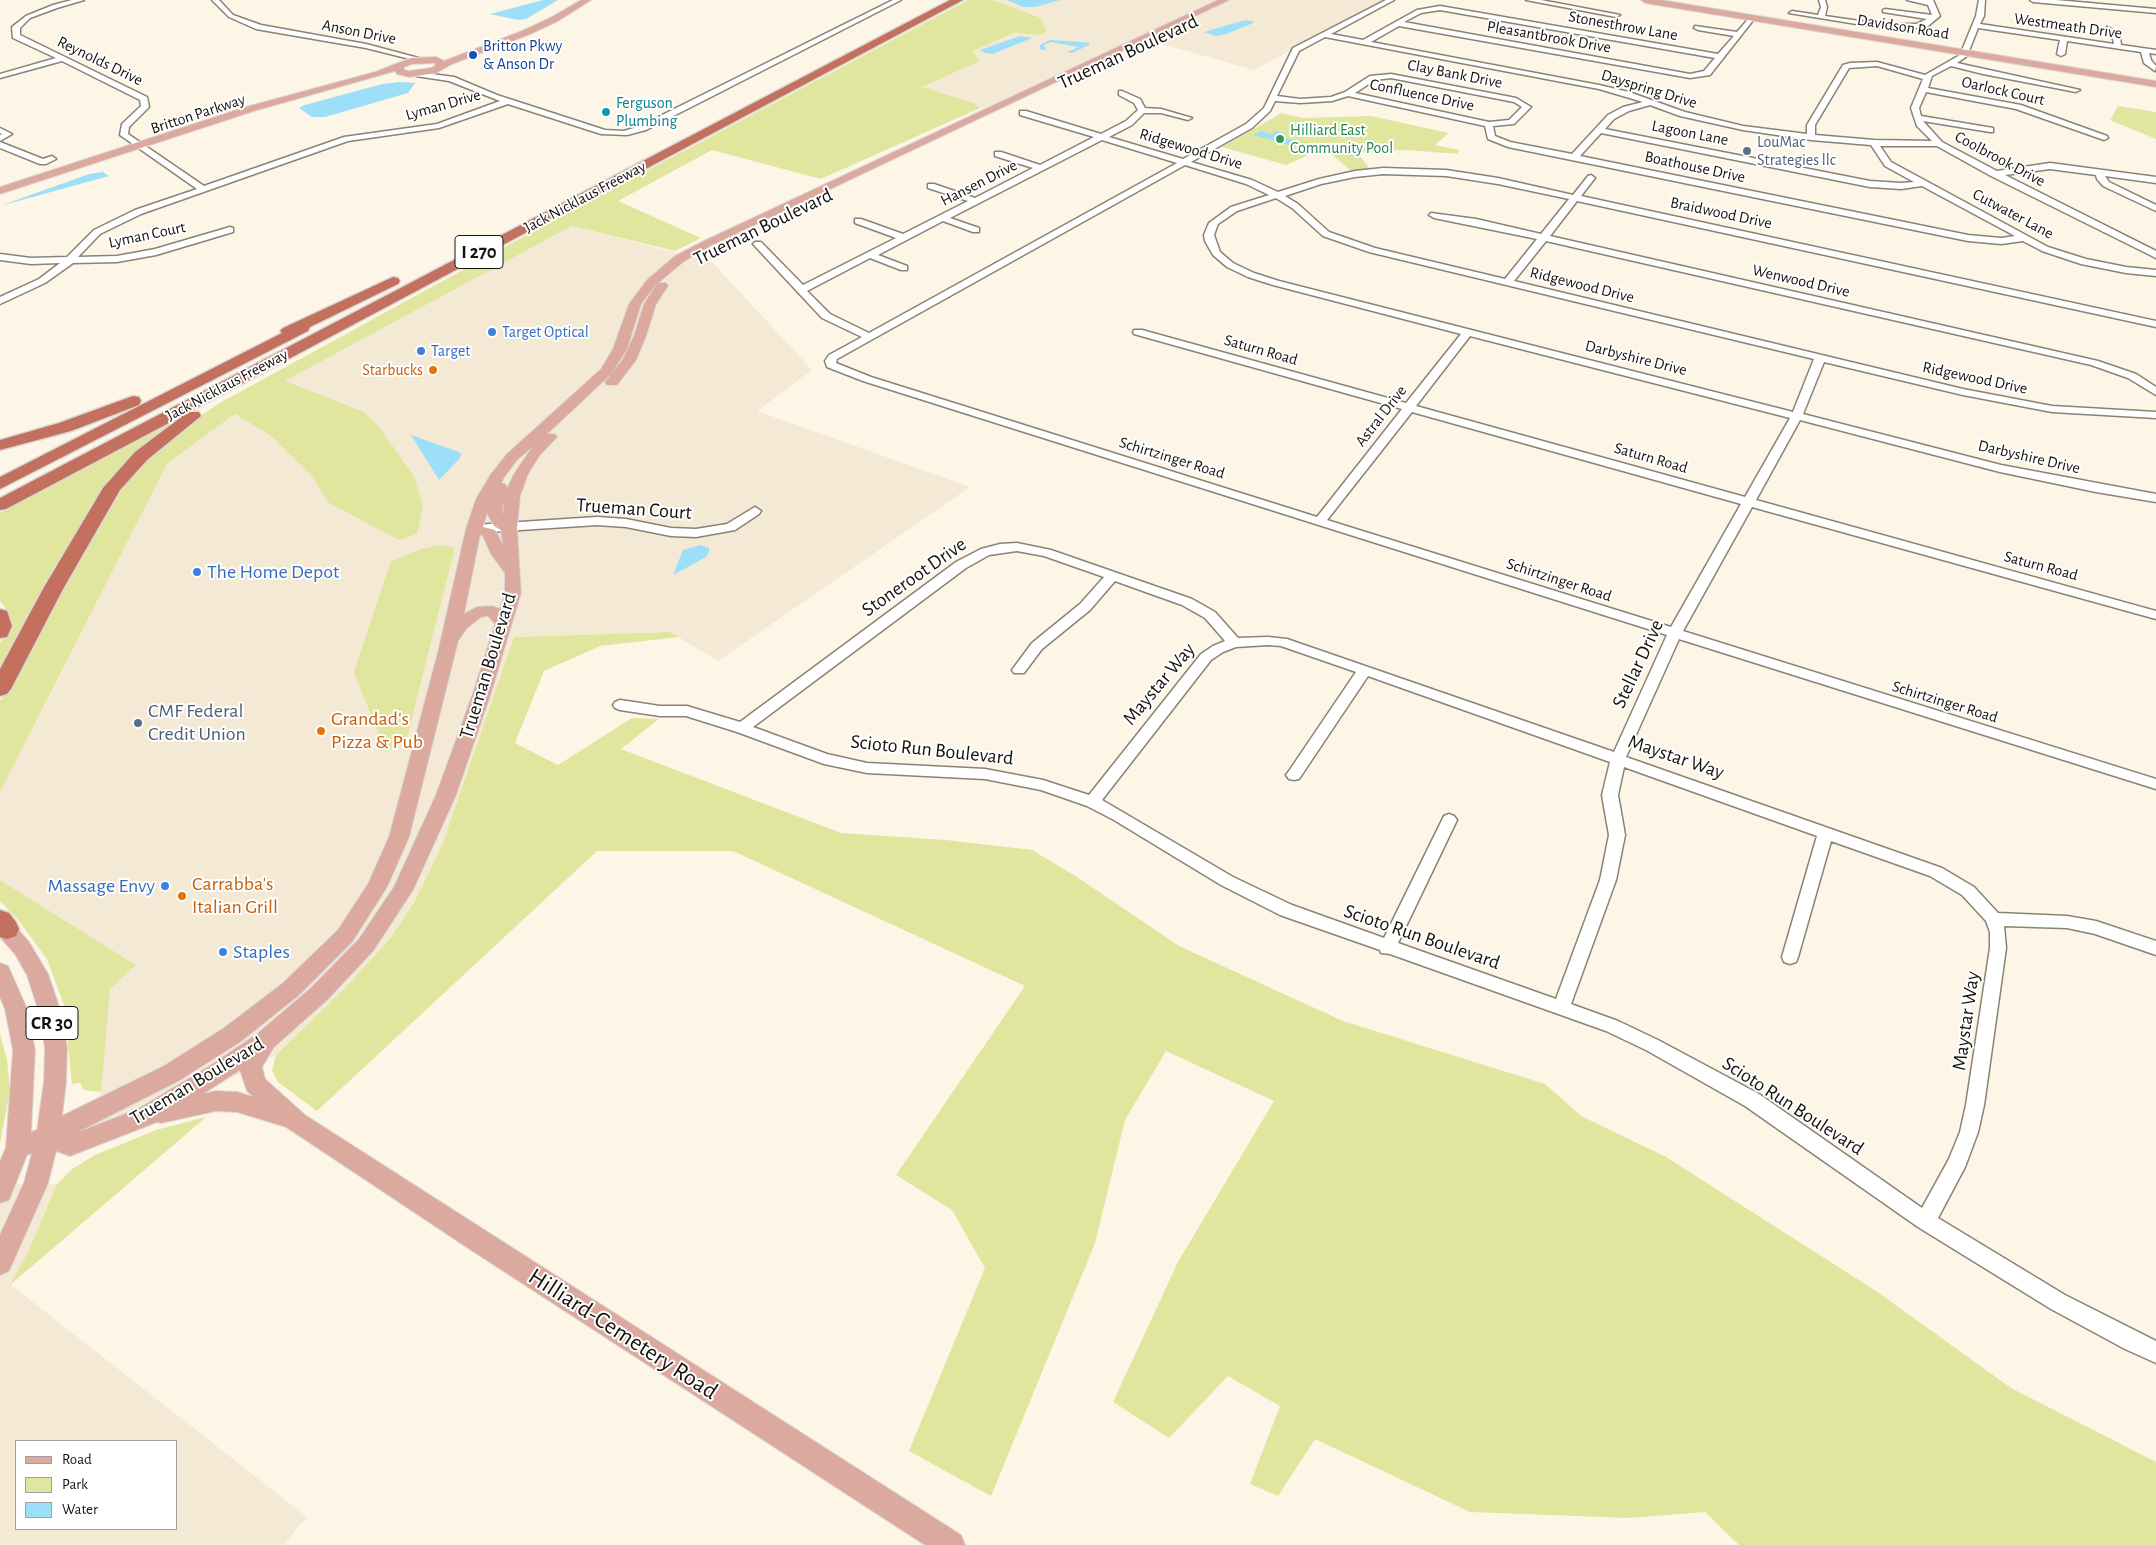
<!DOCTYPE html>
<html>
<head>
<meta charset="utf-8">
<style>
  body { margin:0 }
  #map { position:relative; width:2156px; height:1545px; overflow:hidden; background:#fdf5e6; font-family:"Alegreya Sans",sans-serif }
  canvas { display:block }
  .legend { position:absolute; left:15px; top:1440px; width:162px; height:90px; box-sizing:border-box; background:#fff; border:1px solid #a1a09e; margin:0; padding:6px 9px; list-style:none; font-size:15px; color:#14120d }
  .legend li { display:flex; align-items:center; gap:10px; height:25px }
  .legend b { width:25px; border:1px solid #a1a09e }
</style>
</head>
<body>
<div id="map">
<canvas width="2156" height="1545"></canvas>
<ul class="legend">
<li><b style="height:6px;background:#dca99e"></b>Road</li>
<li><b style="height:14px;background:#e1e69e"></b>Park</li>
<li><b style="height:14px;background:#9ddff9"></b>Water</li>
</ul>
</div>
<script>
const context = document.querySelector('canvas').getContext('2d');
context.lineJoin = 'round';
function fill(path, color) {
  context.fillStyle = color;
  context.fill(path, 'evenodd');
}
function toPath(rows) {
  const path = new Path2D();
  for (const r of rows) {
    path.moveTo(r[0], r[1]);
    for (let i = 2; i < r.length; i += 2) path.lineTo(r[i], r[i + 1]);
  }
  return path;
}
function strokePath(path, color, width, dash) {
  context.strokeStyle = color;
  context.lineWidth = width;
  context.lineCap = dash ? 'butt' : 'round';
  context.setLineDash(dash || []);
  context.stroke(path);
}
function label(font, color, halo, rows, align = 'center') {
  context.font = font + ' "Alegreya Sans",sans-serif';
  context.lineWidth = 4;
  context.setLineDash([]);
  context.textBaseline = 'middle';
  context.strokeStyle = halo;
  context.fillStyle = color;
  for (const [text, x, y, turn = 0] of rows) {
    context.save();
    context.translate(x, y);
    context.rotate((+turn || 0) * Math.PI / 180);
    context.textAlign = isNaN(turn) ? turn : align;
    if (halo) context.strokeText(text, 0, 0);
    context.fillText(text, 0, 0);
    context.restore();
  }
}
const built = toPath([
  [992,0,1387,0,1254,70,1149,40,1005,106,980,108,974,103,921,87,980,61,971,51,1014,33,1042,35,1008,7],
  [572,226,712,262,812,370,757,411,970,487,718,661,670,632,514,637,442,845,415,901,389,940,346,987,276,1055,200,1094,97,1128,110,989,136,965,0,880,0,792,167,464,235,414,285,381],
  [0,1184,57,1184,29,1250,11,1285,307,1517,283,1545,0,1545],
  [16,1441,176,1441,176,1529,16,1529]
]);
const green = toPath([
  [968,0,992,0,1041,18,1046,31,1042,35,1014,33,972,51,980,61,922,87,974,103,980,108,821,179,712,150,618,201,701,238,675,251,572,226,285,381,364,412,379,427,414,476,423,506,417,534,399,540,329,503,311,475,270,435,235,414,167,464,0,792,0,701,126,482,151,453,182,428,218,404,554,220],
  [2118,106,2156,112,2156,139,2110,120],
  [1282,113,1302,118,1371,116,1449,133,1435,145,1459,150,1458,154,1407,150,1357,152,1370,169,1351,171,1330,153,1313,153,1286,165,1222,147],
  [190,412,192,413,132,460,0,667,0,643,6,631,8,618,4,606,0,601,0,513],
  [441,545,455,548,407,737,386,753,354,672,391,561,421,549],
  [670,632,679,637,600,646,544,671,515,743,558,765,632,718,659,719,621,749,841,833,946,840,1032,850,1077,877,1179,946,1343,1021,1545,1084,1581,1116,1666,1157,1876,1291,2011,1388,2156,1462,2156,1545,1739,1545,1705,1512,1630,1518,1470,1512,1315,1439,1278,1496,1250,1484,1280,1406,1228,1376,1169,1438,1113,1402,1178,1262,1274,1101,1166,1051,1125,1120,1095,1243,991,1496,909,1451,985,1268,952,1210,896,1175,1025,986,733,851,597,851,317,1111,278,1082,272,1071,276,1055,346,987,389,940,415,901,442,845,514,637],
  [0,880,136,965,110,989,101,1092,84,1090,80,1083,72,1084,64,1005,47,959,18,920,0,901],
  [0,1033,7,1060,10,1091,0,1143],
  [206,1117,10,1285,29,1250,57,1184,72,1169,95,1155,156,1130]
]);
const water = toPath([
  [543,0,558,0,526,19,518,20,490,14],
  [1007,0,1060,0,1035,7,1023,7],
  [1245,20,1253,21,1253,23,1227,34,1216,36,1204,32],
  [1020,36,1032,38,993,54,985,53,980,50],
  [1050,40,1081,42,1089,43,1089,45,1072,53,1067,52,1079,47,1051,42,1044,45,1046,50,1040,49,1040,45],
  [400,82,415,83,408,93,325,117,312,117,299,108,305,105,382,84],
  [1261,131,1271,134,1276,131,1286,134,1281,137,1300,142,1293,146,1254,135],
  [103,172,109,176,0,206,89,174],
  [411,435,459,452,461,454,460,458,439,480],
  [700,545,709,548,709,552,706,557,673,575,683,550]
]);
const minor = toPath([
  [72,0,84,0,57,8,30,18,20,28,20,35,147,97,149,107,129,127,128,134,204,186,344,137,437,124,500,101,449,81,416,76,416,72,454,77,497,95,605,130,624,131,640,126,893,0,901,0,646,130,627,135,601,134,508,104,439,128,348,141,141,214,100,234,78,257,117,256,155,249,230,227,233,228,233,232,156,255,117,262,73,263,45,283,0,304,0,297,39,279,60,263,31,264,0,260,0,254,31,258,67,257,94,230,135,210,197,189,120,135,122,124,141,106,140,100,62,61,0,78,0,74,56,58,13,38,12,27,26,16,53,5,72,0],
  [212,0,219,0,233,15,261,25,366,44,426,60,422,62,366,48,256,29,229,17,212,0],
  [1386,0,1394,0,1331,34,1363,40,1417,10,1440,6,1718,54,1734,36,1698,30,1694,28,1695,26,1737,32,1750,17,1754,17,1754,19,1710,75,1690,78,1399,26,1371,42,1599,85,1629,92,1685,112,1743,126,1807,134,1807,125,1843,65,1850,63,1877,62,1925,75,1960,55,1976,16,1979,0,1985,0,1984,16,1980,24,2114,44,2113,39,2105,29,2109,27,2120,37,2121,45,2156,50,2156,54,2149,53,2151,60,2156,66,2155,71,2144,63,2141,52,2067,41,2065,54,2061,56,2057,54,2060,40,1978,28,1967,56,1957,63,2080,90,2076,92,1983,74,1951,66,1932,76,1928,88,2021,105,2107,136,2108,138,2104,140,2016,109,1926,92,1919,108,1921,116,1993,128,1993,132,1990,132,1923,121,1942,142,1997,171,2050,163,2156,177,2156,183,2105,176,2109,182,2156,205,2156,211,2103,186,2097,179,2096,175,2050,169,2005,175,2156,251,2156,258,1991,176,1937,146,1880,146,1891,162,2048,247,2086,259,2126,267,2156,270,2156,276,2126,273,2081,264,2042,251,2023,241,2001,244,1968,241,1508,147,1488,139,1485,126,1348,96,1332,101,1300,103,1275,101,1270,111,1252,128,1191,162,1252,180,1278,192,1319,179,1355,171,1383,168,1446,170,1498,178,1573,195,1588,176,1591,175,1595,178,1581,196,2156,321,2156,327,1577,201,1550,236,2098,361,2136,374,2156,387,2156,395,2128,378,2091,365,1546,241,1514,281,1963,389,2052,406,2156,412,2156,418,2052,412,1963,395,1824,362,1803,414,2001,465,2156,494,2156,502,2096,492,2000,472,1800,420,1756,500,2156,611,2156,619,1752,507,1683,631,2156,779,2156,789,1679,639,1626,757,1942,868,1974,887,1998,913,2067,916,2096,921,2156,941,2156,955,2095,934,2067,928,2004,926,2006,948,1984,1105,1978,1132,1965,1167,1938,1218,2065,1295,2156,1341,2156,1363,2125,1349,2051,1309,1918,1227,1745,1106,1646,1050,1606,1031,1390,954,1381,953,1380,950,1280,915,1221,885,1114,820,1087,806,1041,790,985,779,867,773,824,764,737,732,686,716,660,716,620,710,615,708,613,705,615,702,620,700,660,706,687,706,740,722,956,562,981,549,1000,544,1017,543,1051,550,1192,599,1215,612,1238,638,1268,637,1287,639,1614,752,1667,635,863,381,827,367,825,361,829,355,862,337,822,318,753,244,755,242,761,242,803,285,896,238,855,223,855,219,861,219,903,234,968,201,928,188,928,184,934,184,975,198,1033,168,995,156,995,152,1001,152,1040,165,1094,137,1020,115,1020,111,1026,111,1101,134,1126,121,1138,110,1134,103,1119,95,1119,91,1122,91,1140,99,1145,108,1161,109,1192,118,1188,120,1161,113,1144,113,1132,125,1109,137,1183,159,1246,124,1264,108,1293,48,1386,0],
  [1440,10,1715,58,1704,71,1690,74,1404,22,1421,13,1440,10],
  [1325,37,1599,89,1643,102,1623,107,1608,115,1572,154,1510,142,1495,136,1493,126,1514,124,1531,107,1516,98,1391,74,1370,76,1345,92,1331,97,1300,99,1277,96,1299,51,1325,37],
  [1877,66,1923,79,1911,108,1917,126,1932,141,1874,140,1815,135,1815,125,1849,68,1877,66],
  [1391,78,1514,102,1522,107,1509,120,1489,122,1355,93,1375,80,1391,78],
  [1650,105,1680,116,1743,130,1811,140,1871,145,1885,166,1914,182,1901,183,1870,181,1605,129,1614,119,1629,111,1650,105],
  [1601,133,1870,187,1901,189,1922,186,2015,236,2001,238,1968,235,1580,156,1601,133],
  [1102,140,1177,163,869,333,830,314,807,291,870,258,901,270,907,270,907,266,878,255,943,221,973,232,979,232,979,228,950,218,1102,140],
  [1185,165,1246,184,1269,195,1231,207,1209,223,1204,235,1205,241,1213,255,1227,267,1248,277,1273,285,1461,334,1406,403,1142,330,1134,330,1133,332,1134,334,1402,409,1317,517,871,377,836,363,837,359,1185,165],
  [1383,174,1446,176,1498,184,1569,199,1541,234,1476,219,1431,213,1429,215,1434,218,1537,239,1505,279,1375,248,1329,232,1298,204,1285,196,1321,184,1355,177,1383,174],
  [1276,198,1292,208,1323,236,1369,252,1814,359,1793,412,1279,281,1254,273,1233,263,1220,252,1214,235,1218,224,1237,211,1276,198],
  [1470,336,1790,418,1745,497,1416,406,1470,336],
  [1412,412,1741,504,1671,627,1327,520,1412,412],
  [1017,551,1044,556,1104,577,1080,604,1032,643,1012,670,1014,673,1024,673,1042,649,1090,610,1115,581,1182,605,1205,618,1225,641,1213,646,1201,654,1089,795,1043,780,985,769,867,763,827,754,753,727,966,568,989,555,1017,551],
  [1268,645,1281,646,1356,672,1289,771,1286,775,1289,779,1294,780,1299,779,1368,676,1610,762,1602,795,1609,835,1600,880,1556,999,1398,943,1457,820,1454,816,1449,814,1444,816,1384,938,1292,905,1233,877,1102,800,1211,660,1223,652,1236,647,1268,645],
  [1624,767,1817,836,1782,957,1784,962,1790,964,1796,962,1798,957,1831,841,1930,876,1962,895,1986,921,1990,932,1990,948,1966,1105,1960,1132,1949,1159,1922,1208,1759,1094,1658,1040,1618,1021,1571,1004,1616,880,1625,835,1618,795,1624,767],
  [1526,0,1541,0,1620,15,1616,17,1526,0],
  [1819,0,1825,0,1827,7,1825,16,1881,24,1916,24,1927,19,1883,12,1883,10,1885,9,1932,15,1928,5,1907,0,1933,0,1940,16,1928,26,1916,28,1881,28,1789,13,1792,11,1818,15,1821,7,1819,0],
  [2030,0,2056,0,2156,9,2156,13,2033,2,2030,0],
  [0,128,12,134,0,141,0,135,2,134,0,133,0,128],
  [0,142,43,159,52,156,56,159,46,164,40,164,0,148,0,142],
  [755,507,761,511,759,514,735,530,696,537,671,536,626,527,597,525,474,533,468,529,474,525,597,517,626,519,671,528,696,529,727,524,755,507]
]);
const major = toPath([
  [581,0,591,0,558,21,528,35,452,64,436,73,409,77,397,74,395,71,254,111,0,194,0,187,246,107,375,72,411,58,436,57,444,61,522,31,552,17,581,0],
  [435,63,435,66,431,68,409,71,404,70,404,67,412,64,435,63],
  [1218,0,1229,0,712,245,683,262,658,283,666,283,668,286,656,304,646,336,636,360,617,385,607,385,605,382,623,359,634,336,644,304,657,284,655,286,641,304,627,349,611,374,547,434,555,434,557,437,539,456,528,474,520,496,517,528,521,593,491,693,456,795,413,890,373,951,327,1000,274,1047,262,1067,265,1079,305,1115,961,1535,965,1545,925,1545,471,1250,286,1127,237,1112,216,1111,161,1123,157,1122,70,1156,56,1151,48,1183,9,1271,0,1275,0,1235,24,1183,32,1153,27,1155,9,1200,0,1203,0,1162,6,1147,13,1050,5,1009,0,997,0,963,8,966,27,1009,35,1050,31,1132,37,1130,44,1082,45,1048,40,1015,27,975,15,954,0,937,0,915,7,917,29,942,48,974,62,1015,67,1048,66,1082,62,1116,164,1066,224,1028,283,983,338,930,368,884,389,837,438,652,466,529,476,499,491,474,507,454,601,369,613,349,629,304,647,280,675,256,704,241,1218,0],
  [533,446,514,474,506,491,507,487,505,484,501,483,505,476,517,460,533,446],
  [504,501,503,515,502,510,504,501],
  [487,513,494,526,501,530,503,545,495,530,483,527,487,513],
  [480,535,483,536,491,554,505,573,505,593,500,609,492,606,477,607,464,614,480,535],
  [488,616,495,624,473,693,436,795,394,887,359,939,311,988,257,1034,208,1067,138,1109,76,1133,180,1080,240,1042,299,995,352,942,387,887,409,837,458,641,467,628,481,617,488,616],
  [240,1070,247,1091,254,1097,237,1092,216,1091,203,1094,240,1070],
  [1641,0,1661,0,2156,81,2156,87,1645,3,1641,0]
]);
const highway = toPath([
  [950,0,963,0,189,412,199,412,201,416,147,460,120,490,63,589,11,689,7,694,0,696,0,669,43,589,103,488,135,452,184,415,6,509,0,510,0,498,950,0],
  [393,277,398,278,400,281,398,284,310,327,308,331,0,489,0,477,282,333,280,331,283,328,393,277],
  [133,396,139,397,141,401,139,405,71,431,0,450,0,440,59,423,133,396],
  [0,609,7,611,12,626,7,637,0,638,0,609],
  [0,910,9,913,16,922,19,929,16,936,7,939,0,937,0,910]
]);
const markers = [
  [473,55,5,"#1a4fb4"],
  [606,112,5,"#0f9aa8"],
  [1280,139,5,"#2e9e5b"],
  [1747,151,5,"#5c6f8a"],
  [492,332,5,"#3f7fe0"],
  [421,351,5,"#3f7fe0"],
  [433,370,5,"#e8710a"],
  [197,572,5,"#3f7fe0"],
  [138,723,5,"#5c6f8a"],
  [321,731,5,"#e8710a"],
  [165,886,5,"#3f7fe0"],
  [182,896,5,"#e8710a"],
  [223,952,5,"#3f7fe0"]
];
const farStreetnames = [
  ["Stonesthrow Lane",1623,26,10],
  ["Westmeath Drive",2068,26,8],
  ["Davidson Road",1903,27,9],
  ["Anson Drive",359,32,11],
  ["Pleasantbrook Drive",1549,37,10],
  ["Reynolds Drive",100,61,26],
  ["Clay Bank Drive",1455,74,11],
  ["Dayspring Drive",1649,89,17],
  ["Oarlock Court",2003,91,13],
  ["Confluence Drive",1422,95,12],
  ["Lyman Drive",443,105,-16],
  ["Britton Parkway",198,114,-18],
  ["Lagoon Lane",1690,133,11],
  ["Ridgewood Drive",1191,149,17],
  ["Coolbrook Drive",2000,159,28],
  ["Boathouse Drive",1695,167,12],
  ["Hansen Drive",979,183,-27],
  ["Jack Nicklaus Freeway",585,197,-28],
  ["Braidwood Drive",1721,213,12],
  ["Cutwater Lane",2013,214,28],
  ["Lyman Court",147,235,-12],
  ["Wenwood Drive",1801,281,13],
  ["Ridgewood Drive",1582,285,14],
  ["Saturn Road",1261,350,16],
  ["Darbyshire Drive",1636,358,14],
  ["Ridgewood Drive",1975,378,12],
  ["Jack Nicklaus Freeway",227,385,-28],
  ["Astral Drive",1381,416,-52],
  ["Darbyshire Drive",2029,457,13],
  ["Schirtzinger Road",1172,458,17],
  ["Saturn Road",1651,458,16],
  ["Saturn Road",2041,566,15],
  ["Schirtzinger Road",1559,580,18],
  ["Schirtzinger Road",1945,702,17]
];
const farTransitnames = [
  ["Britton Pkwy",483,46],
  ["& Anson Dr",483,64]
];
const farCulturenames = [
  ["Ferguson",616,103],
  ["Plumbing",616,121]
];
const farLeisurenames = [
  ["Hilliard East",1290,130],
  ["Community Pool",1290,148]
];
const farServicenames = [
  ["LouMac",1757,142],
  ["Strategies llc",1757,160]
];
const farShopnames = [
  ["Target Optical",502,332],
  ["Target",431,351]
];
const farFoodnames = [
  ["Starbucks",423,370]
];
const shields = [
  [479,252,48],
  [52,1023,52]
];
const shieldNames = [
  ["I 270",479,252],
  ["CR 30",52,1023]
];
const streetNames = [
  ["Trueman Boulevard",1128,52,-25],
  ["Trueman Boulevard",763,227,-26],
  ["Trueman Court",634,509,4],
  ["Stoneroot Drive",914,577,-35],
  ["Stellar Drive",1638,664,-65],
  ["Trueman Boulevard",488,666,-73],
  ["Maystar Way",1159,684,-50],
  ["Scioto Run Boulevard",932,750,6],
  ["Maystar Way",1676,757,19],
  ["Scioto Run Boulevard",1422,937,19],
  ["Maystar Way",1966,1021,-82],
  ["Trueman Boulevard",197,1081,-31],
  ["Scioto Run Boulevard",1793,1106,33]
];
const shopNames = [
  ["The Home Depot",207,572],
  ["Massage Envy",155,886,"right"],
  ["Staples",233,952]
];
const serviceNames = [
  ["CMF Federal",148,711],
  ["Credit Union",148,734]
];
const foodNames = [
  ["Grandad's",331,719],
  ["Pizza & Pub",331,742],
  ["Carrabba's",192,884],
  ["Italian Grill",192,907]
];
const nearStreetnames = [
  ["Hilliard-Cemetery Road",623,1334,33]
];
fill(built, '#f4e9d4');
fill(green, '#e1e69e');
fill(water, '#9ddff9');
strokePath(minor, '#8a8375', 3);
strokePath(major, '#d9d9d8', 2);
strokePath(highway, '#d9d9d8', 3);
fill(minor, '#fff');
fill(major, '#dca99e');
fill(highway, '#c4705e');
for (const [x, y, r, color] of markers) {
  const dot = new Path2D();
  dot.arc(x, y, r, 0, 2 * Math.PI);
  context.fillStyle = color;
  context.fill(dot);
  strokePath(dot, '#fff', 2);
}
label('16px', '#14120d', '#fff', farStreetnames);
label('16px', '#164399', '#fff', farTransitnames, 'left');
label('16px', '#0d838f', '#fff', farCulturenames, 'left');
label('16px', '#27864d', '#fff', farLeisurenames, 'left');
label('16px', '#4e5e75', '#fff', farServicenames, 'left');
label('16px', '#366cbe', '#fff', farShopnames, 'left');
label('16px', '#c56008', '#fff', farFoodnames, 'right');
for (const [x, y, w] of shields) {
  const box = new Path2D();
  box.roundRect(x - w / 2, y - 16.5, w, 33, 4);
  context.fillStyle = '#fff';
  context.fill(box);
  strokePath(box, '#14120d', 1);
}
label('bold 19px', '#14120d', null, shieldNames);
label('20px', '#14120d', '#fff', streetNames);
label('20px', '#366cbe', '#fff', shopNames, 'left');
label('20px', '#4e5e75', '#fff', serviceNames, 'left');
label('20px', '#c56008', '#fff', foodNames, 'left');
label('24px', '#14120d', '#fff', nearStreetnames);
</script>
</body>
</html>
